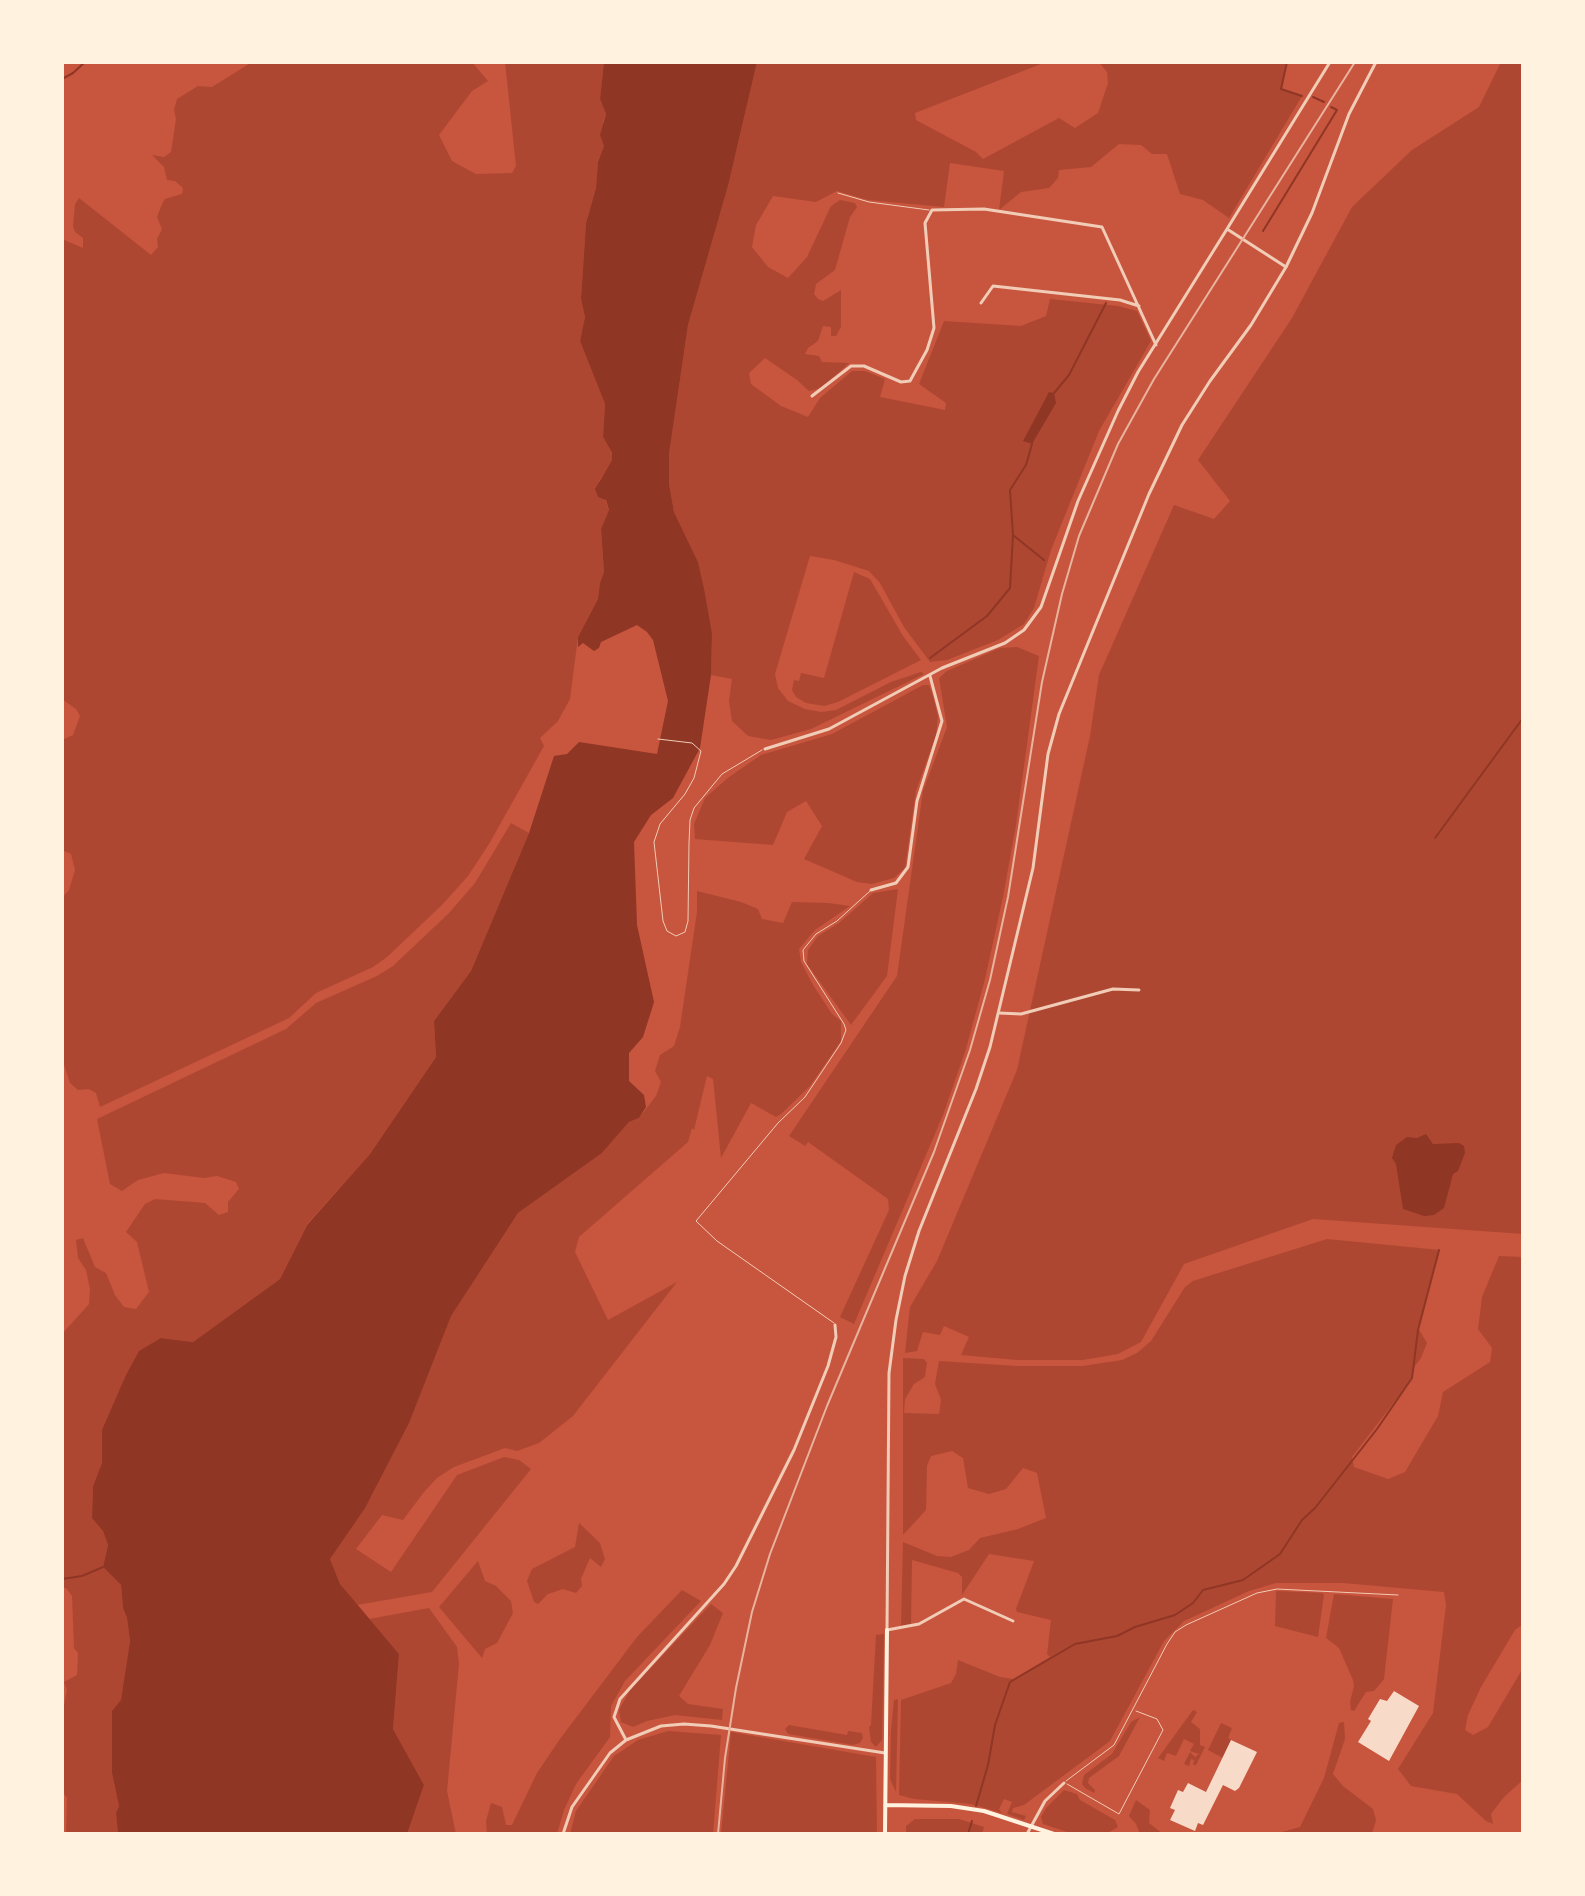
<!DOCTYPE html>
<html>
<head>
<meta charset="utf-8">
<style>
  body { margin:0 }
  #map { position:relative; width:1585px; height:1896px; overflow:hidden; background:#c8553d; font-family:Bitter,serif }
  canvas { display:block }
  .frame { position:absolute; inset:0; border:64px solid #fff3e0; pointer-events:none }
</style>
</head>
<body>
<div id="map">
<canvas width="1585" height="1896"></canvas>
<div class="frame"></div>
</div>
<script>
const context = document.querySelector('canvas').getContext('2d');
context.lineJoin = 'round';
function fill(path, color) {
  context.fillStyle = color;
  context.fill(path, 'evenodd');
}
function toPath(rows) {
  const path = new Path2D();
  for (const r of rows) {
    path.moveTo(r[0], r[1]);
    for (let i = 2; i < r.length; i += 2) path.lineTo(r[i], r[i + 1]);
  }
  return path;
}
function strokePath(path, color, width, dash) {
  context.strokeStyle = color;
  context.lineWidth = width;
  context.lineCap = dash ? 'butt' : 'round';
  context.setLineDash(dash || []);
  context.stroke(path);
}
const green = toPath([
  [252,62,472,62,488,81,472,91,439,135,452,161,476,174,512,173,516,166,505,62,604,62,600,99,606,114,603,122,604,146,598,162,596,188,586,223,581,299,585,317,580,341,605,404,603,437,612,454,612,460,599,481,609,511,601,529,604,572,600,583,598,599,578,637,570,699,558,721,540,738,544,746,489,844,468,876,442,905,387,957,373,967,316,993,289,1018,100,1107,96,1093,89,1089,78,1090,70,1083,62,1058,62,898,69,890,75,870,71,854,62,850,62,740,73,735,80,716,76,709,62,699,62,239,83,248,83,238,75,232,73,226,75,204,79,198,151,255,158,247,157,239,162,229,157,217,162,204,165,199,182,194,183,188,175,181,167,180,164,167,152,155,164,157,171,152,176,119,174,110,177,99,198,86,212,87],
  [757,62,1046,62,915,113,916,120,976,152,983,159,1059,118,1075,128,1098,113,1108,83,1107,72,1099,62,1287,62,1281,88,1302,96,1229,218,1203,200,1180,194,1167,154,1152,154,1141,145,1119,144,1091,167,1059,170,1058,178,1049,188,1021,192,999,210,1004,171,950,163,944,207,868,200,837,191,816,202,773,196,756,225,752,247,768,267,788,278,807,257,831,206,840,200,855,203,857,207,850,217,835,270,816,284,814,294,818,299,823,301,841,290,841,327,836,336,831,336,831,327,823,326,818,341,808,348,805,354,819,356,822,362,849,363,822,388,809,391,797,380,765,358,749,373,751,384,781,406,808,417,820,398,852,371,865,371,885,379,880,397,945,410,946,403,919,384,944,321,1021,326,1046,316,1050,299,1118,306,1137,311,1151,341,1099,431,1051,550,1034,608,1024,624,998,640,947,660,930,662,904,627,880,583,869,571,834,560,810,556,775,674,778,688,788,701,805,709,821,712,836,710,891,682,921,672,924,674,811,729,771,740,748,736,732,721,729,701,732,679,711,675,712,633,698,562,674,512,669,484,669,454,688,325,728,186],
  [1501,62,1523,62,1523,1234,1313,1219,1184,1264,1141,1342,1118,1354,1083,1360,1017,1360,961,1355,969,1337,944,1326,940,1335,923,1332,917,1351,905,1353,910,1307,937,1261,1017,1070,1090,736,1099,675,1174,505,1214,519,1230,501,1198,460,1292,318,1352,207,1412,150,1479,107],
  [854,572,870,579,903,636,921,660,838,702,824,706,806,703,796,697,792,690,794,680,799,681,801,673,824,678],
  [1017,647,1039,656,1016,825,1003,897,985,979,965,1052,943,1115,854,1324,840,1317,889,1210,888,1199,808,1142,805,1146,789,1136,897,976,923,791,947,727,939,678,947,671,1000,648],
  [923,685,929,685,933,696,938,716,936,735,916,791,905,868,894,878,872,884,857,882,804,859,822,826,806,801,787,812,773,845,695,839,694,824,705,798,729,777,761,755,832,734],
  [511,823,529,833,471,971,434,1021,436,1057,370,1154,307,1224,280,1279,193,1342,161,1338,102,1430,102,1463,93,1486,92,1517,103,1531,108,1545,103,1567,121,1585,123,1608,127,1618,130,1641,121,1701,112,1712,112,1773,119,1806,116,1813,118,1834,66,1834,67,1798,62,1791,62,1716,67,1690,64,1682,77,1675,78,1653,74,1648,72,1596,66,1588,62,1588,62,1334,89,1304,90,1289,86,1270,78,1258,76,1240,83,1238,95,1267,106,1273,115,1295,124,1307,136,1309,149,1292,137,1242,126,1232,145,1204,155,1199,205,1203,219,1215,228,1212,228,1202,239,1189,236,1182,217,1176,204,1178,164,1173,138,1180,122,1191,110,1184,97,1119,286,1029,316,1003,377,976,393,966,449,913,475,883],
  [898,889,887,976,851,1025,807,964,808,950,818,936,839,923,873,893],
  [697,891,741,902,758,909,762,919,783,923,792,902,828,903,850,906,815,930,799,949,801,962,813,985,832,1014,841,1021,841,1041,810,1086,781,1114,776,1117,751,1103,721,1158,713,1079,707,1076,694,1130,692,1128,688,1142,579,1237,575,1252,608,1320,677,1282,573,1416,539,1443,517,1451,505,1448,454,1467,437,1478,424,1492,403,1520,382,1515,356,1549,391,1572,457,1475,504,1457,519,1460,531,1469,432,1592,357,1605,340,1584,330,1559,374,1491,446,1322,518,1213,602,1153,629,1122,639,1118,656,1096,661,1082,655,1071,660,1055,674,1046,680,1027,697,912],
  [1327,1239,1440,1250,1418,1328,1427,1343,1421,1358,1415,1366,1411,1380,1352,1457,1354,1467,1388,1479,1405,1472,1438,1416,1443,1392,1490,1362,1492,1348,1478,1329,1482,1297,1499,1256,1523,1257,1523,1624,1515,1630,1481,1687,1468,1715,1465,1730,1473,1735,1488,1727,1523,1668,1523,1780,1504,1797,1491,1814,1493,1824,1486,1821,1457,1794,1411,1786,1398,1769,1433,1713,1446,1605,1444,1592,1343,1583,1276,1583,1249,1591,1184,1621,1164,1641,1110,1741,1024,1805,1013,1808,1012,1812,1026,1816,1024,1820,1007,1814,1012,1802,1004,1799,999,1809,1002,1813,971,1804,914,1799,899,1795,901,1700,951,1683,956,1674,958,1660,1000,1677,1013,1679,1050,1657,1047,1654,1051,1620,1017,1612,1016,1609,1034,1561,989,1554,962,1595,962,1577,958,1573,912,1560,911,1624,901,1626,903,1542,937,1556,951,1557,969,1550,980,1538,1018,1529,1046,1518,1037,1473,1023,1468,1006,1489,989,1494,968,1488,963,1458,952,1451,931,1456,927,1466,926,1510,903,1535,903,1358,924,1359,927,1363,925,1377,914,1384,905,1399,904,1413,939,1414,941,1400,935,1384,939,1361,1017,1366,1083,1366,1122,1360,1137,1353,1151,1341,1185,1287,1193,1281],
  [579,1523,600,1543,605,1559,601,1567,590,1558,581,1579,582,1586,576,1593,563,1589,548,1594,538,1604,534,1602,527,1581,532,1569,575,1547],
  [478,1561,485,1581,496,1586,511,1601,513,1613,497,1643,485,1649,482,1658,439,1607],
  [682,1590,701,1601,625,1681,611,1706,610,1737,576,1784,564,1810,557,1834,487,1834,486,1821,491,1803,502,1807,506,1825,512,1825,537,1773,560,1739,637,1637],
  [1276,1591,1322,1593,1324,1595,1318,1637,1275,1626],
  [1334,1594,1393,1599,1384,1679,1374,1691,1366,1692,1354,1711,1351,1710,1350,1702,1354,1686,1353,1680,1339,1648,1326,1638],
  [711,1604,723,1613,710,1645,679,1696,688,1704,723,1709,722,1720,675,1715,647,1721,633,1727,621,1722,619,1710,630,1690],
  [429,1608,457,1647,459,1664,447,1791,456,1834,407,1834,424,1785,393,1729,399,1654,369,1619],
  [884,1634,882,1740,876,1747,871,1742,869,1727,871,1725,876,1635],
  [898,1699,896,1792,890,1779,891,1731,894,1700],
  [1193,1710,1197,1712,1191,1722,1200,1729,1200,1745,1205,1747,1196,1765,1193,1765,1194,1760,1191,1759,1189,1766,1184,1764,1190,1752,1195,1757,1199,1754,1190,1751,1194,1744,1184,1739,1176,1756,1167,1753,1164,1761,1158,1758],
  [1140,1717,1119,1756,1089,1778,1088,1783,1095,1790,1094,1793,1085,1788,1082,1784,1084,1775,1112,1754,1131,1722],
  [1344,1722,1345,1739,1333,1774,1343,1786,1373,1809,1376,1820,1372,1834,1275,1834,1300,1827,1324,1778,1339,1723],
  [1221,1723,1232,1728,1228,1738,1231,1740,1223,1758,1208,1750],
  [789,1725,847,1735,848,1731,862,1733,863,1738,860,1743,853,1745,788,1734,785,1729],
  [668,1731,721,1735,713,1834,570,1834,576,1811,614,1756,638,1740],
  [731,1732,876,1757,877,1834,721,1834],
  [1064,1790,1077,1794,1080,1800,1115,1820,1118,1827,1106,1834,1073,1834,1043,1824,1041,1817,1046,1808],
  [1136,1800,1150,1810,1149,1823,1163,1834,1140,1834,1136,1824,1129,1816],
  [915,1819,959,1819,984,1827,982,1834,906,1834,906,1826]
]);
const water = toPath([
  [604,62,757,62,728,186,688,325,669,454,669,484,674,512,698,562,704,589,712,633,711,675,700,748,673,798,651,815,634,842,637,925,654,1002,643,1037,629,1053,629,1081,644,1095,646,1107,639,1118,629,1122,602,1153,518,1213,451,1316,409,1423,365,1508,330,1559,340,1584,399,1654,393,1729,424,1785,407,1834,118,1834,116,1813,119,1806,112,1773,112,1711,121,1700,130,1641,127,1618,123,1608,121,1585,103,1567,108,1545,103,1531,92,1518,93,1486,102,1463,102,1430,126,1375,139,1351,161,1338,193,1342,280,1279,307,1225,370,1154,436,1057,434,1021,471,971,529,833,554,756,567,754,579,742,657,754,668,701,653,640,647,632,637,625,601,642,599,648,594,651,583,643,578,647,578,637,598,599,600,583,604,572,601,529,609,510,606,500,598,497,595,489,612,460,612,453,603,437,605,404,580,341,585,317,581,299,586,223,596,188,598,162,604,146,600,135,606,114,600,99],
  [1049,392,1054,393,1056,403,1032,444,1023,441],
  [1426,1134,1433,1144,1459,1143,1464,1146,1465,1153,1458,1171,1453,1174,1444,1208,1434,1215,1424,1216,1403,1209,1396,1164,1392,1158,1396,1145,1407,1137,1417,1138]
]);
const stream = toPath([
  [1287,62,1281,89,1302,96],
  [62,79,73,73,85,62],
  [1313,97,1324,102],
  [1263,231,1337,110,1331,107],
  [1054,393,1069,375,1106,303],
  [1032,444,1026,465,1010,490,1013,535,1044,560],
  [930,658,987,616,1010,588,1013,535],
  [1435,838,1523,718],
  [62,1579,82,1576,103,1567],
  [976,1806,988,1765,995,1725,1010,1682,1075,1644,1117,1636,1135,1627,1175,1615,1193,1603,1203,1590,1243,1580,1280,1554,1302,1520,1315,1508,1377,1429,1412,1378,1418,1330,1439,1250],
  [968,1834,972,1821]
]);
const building = toPath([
  [1394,1691,1419,1706,1389,1761,1358,1742,1371,1721,1368,1719,1380,1699,1387,1701],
  [1231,1740,1257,1752,1239,1788,1235,1791,1223,1785,1203,1825,1198,1823,1195,1831,1170,1820,1175,1810,1170,1808,1178,1790,1183,1792,1188,1783,1206,1792]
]);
const service = toPath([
  [838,193,869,202,929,210],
  [658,739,692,743,701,751,694,778,685,794,660,824,654,842,663,921,667,931,676,936,685,932,688,921,689,843,690,820,694,808,722,774,762,750],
  [834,1323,717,1241,696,1221,778,1123,805,1097,841,1043,846,1030,844,1024,804,961,803,950,816,934,837,921,870,891],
  [1066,1781,1114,1745,1167,1644,1175,1632,1186,1625,1257,1593,1277,1589,1398,1595],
  [1067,1784,1119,1814,1163,1730,1157,1719,1136,1711]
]);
const minor = toPath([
  [1286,267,1227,229,1330,62],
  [981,303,993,286,1120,300,1139,306],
  [812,396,851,366,864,366,901,382,910,381,927,350,934,328,925,223,932,210,984,209,1102,227,1156,345],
  [765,749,829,729,942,668,1005,643,1024,630,1041,607,1078,501,1118,411,1138,372,1227,229],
  [871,890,896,883,908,867,917,801,942,721,930,676],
  [999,1013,1021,1014,1113,989,1139,990],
  [887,1630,919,1624,964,1599,1013,1621],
  [626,1740,614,1717,620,1699,724,1584,736,1566,794,1450,828,1366,836,1337,835,1325],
  [563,1834,572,1807,610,1753,626,1740,661,1726,684,1724,711,1726,885,1753],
  [1027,1834,1045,1801,1064,1783]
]);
const tertiary = toPath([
  [887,1630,889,1373,896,1320,905,1276,919,1231,976,1089,990,1047,1033,868,1048,754,1059,714,1149,494,1182,425,1210,381,1251,325,1286,267,1312,213,1349,114,1376,62]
]);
const secondary = toPath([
  [885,1805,951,1806,984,1811,1054,1834],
  [885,1834,887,1630]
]);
const rail = toPath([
  [718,1834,725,1758,736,1688,752,1612,770,1554,827,1406,934,1152,970,1050,990,980,1008,897,1042,682,1062,594,1079,536,1118,444,1154,379,1355,62]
]);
fill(green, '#ae4732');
fill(water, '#8f3625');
strokePath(stream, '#8f3625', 2);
fill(building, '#f7dbc8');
strokePath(service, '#f1ccb7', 1);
strokePath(minor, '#f1ccb7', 3);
strokePath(tertiary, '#f1ccb7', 3);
strokePath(secondary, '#fff3e0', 4);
strokePath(rail, '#e9b49f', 2);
</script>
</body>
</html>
